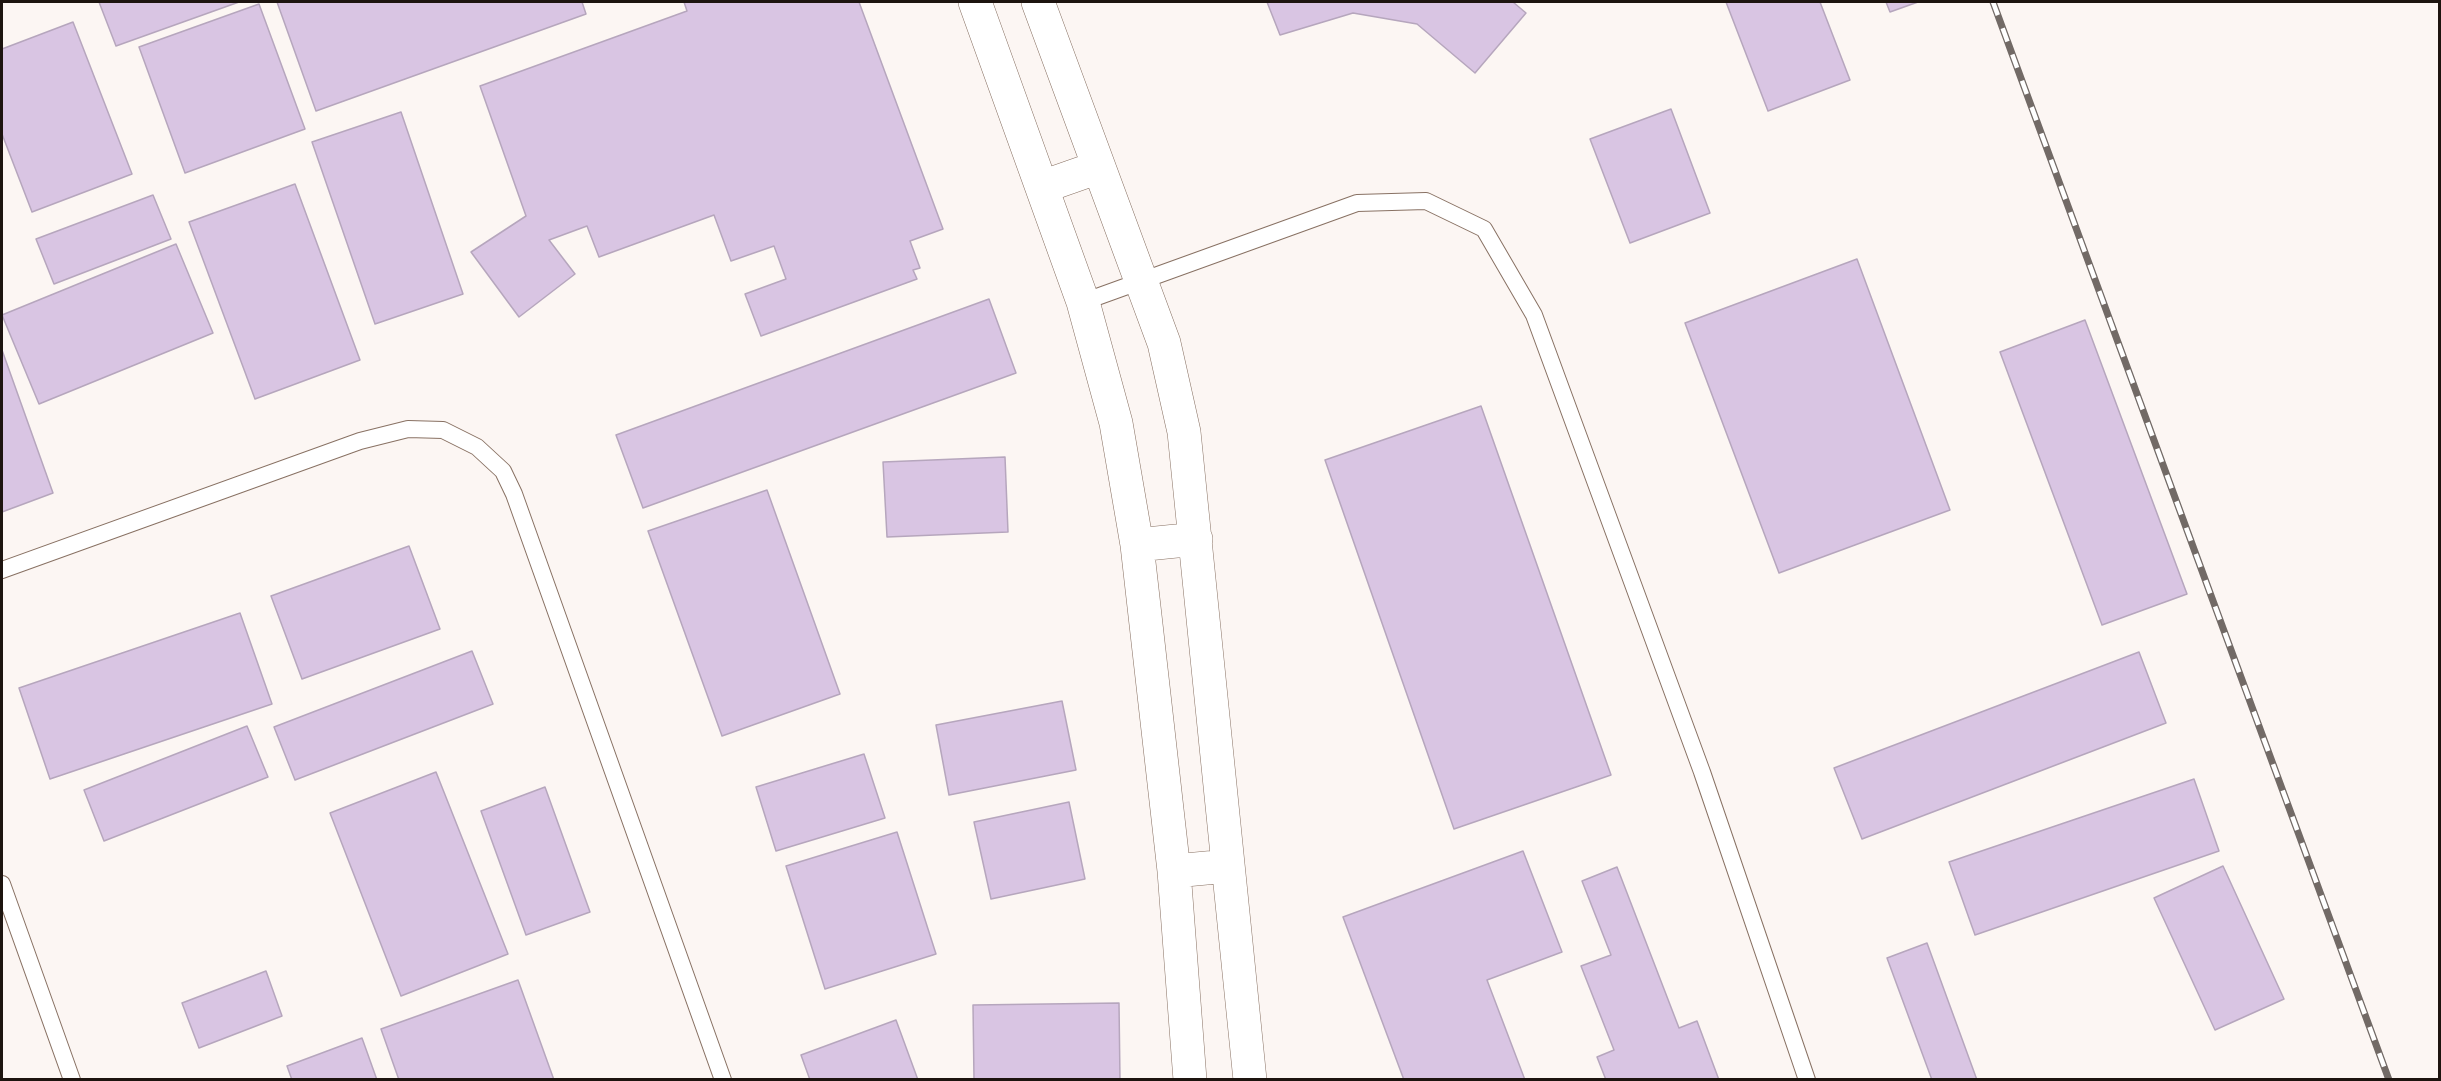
<!DOCTYPE html>
<html>
<head>
<meta charset="utf-8">
<style>
  body { margin:0 }
  #map { position:relative; width:2441px; height:1081px; overflow:hidden; background:#fcf6f3; font-family:"DejaVu Sans",sans-serif }
  canvas { display:block }
  .frame { position:absolute; inset:0; border:3px solid #1d140f; pointer-events:none }
</style>
</head>
<body>
<div id="map">
<canvas width="2441" height="1081"></canvas>
<div class="frame"></div>
</div>
<script>
const context = document.querySelector('canvas').getContext('2d');
context.lineJoin = 'round';
function fill(path, color) {
  context.fillStyle = color;
  context.fill(path, 'evenodd');
}
function toPath(rows) {
  const path = new Path2D();
  for (const r of rows) {
    path.moveTo(r[0], r[1]);
    for (let i = 2; i < r.length; i += 2) path.lineTo(r[i], r[i + 1]);
  }
  return path;
}
function strokePath(path, color, width, dash) {
  context.strokeStyle = color;
  context.lineWidth = width;
  context.lineCap = dash ? 'butt' : 'round';
  context.setLineDash(dash || []);
  context.stroke(path);
}
const building = toPath([
  [99,2,239,2,116,46,99,2],
  [277,2,582,2,586,14,316,111,277,2],
  [684,2,859,2,943,229,910,241,920,268,913,270,917,279,761,336,745,294,786,279,774,246,731,261,714,215,599,257,587,226,549,240,575,274,519,317,471,252,526,216,480,86,687,11,684,2],
  [1267,2,1513,2,1526,13,1475,73,1417,24,1353,13,1280,35,1267,2],
  [1726,2,1820,2,1850,80,1768,111,1726,2],
  [1886,2,1918,2,1890,12,1886,2],
  [259,4,305,129,185,173,139,47,259,4],
  [73,22,132,174,32,212,2,134,2,49,73,22],
  [1671,109,1710,213,1630,243,1590,139,1671,109],
  [401,112,463,294,375,324,312,142,401,112],
  [295,184,360,360,255,399,189,222,295,184],
  [153,195,171,239,54,284,36,239,153,195],
  [176,244,213,333,39,404,2,315,176,244],
  [1857,259,1950,510,1779,573,1685,323,1857,259],
  [989,299,1016,373,643,508,616,435,989,299],
  [2085,320,2187,594,2102,625,2000,352,2085,320],
  [2,350,53,493,2,512,2,350],
  [1481,406,1611,775,1454,829,1325,460,1481,406],
  [1005,457,1008,532,887,537,883,462,1005,457],
  [767,490,840,694,722,736,648,531,767,490],
  [409,546,440,629,302,679,271,596,409,546],
  [240,613,272,704,50,779,19,688,240,613],
  [472,651,493,704,295,780,274,727,472,651],
  [2139,652,2166,723,1862,839,1834,768,2139,652],
  [1062,701,1076,770,949,795,936,725,1062,701],
  [247,726,268,777,104,841,84,790,247,726],
  [864,754,885,818,776,851,756,787,864,754],
  [436,772,508,954,401,996,330,813,436,772],
  [2194,779,2219,851,1975,935,1949,862,2194,779],
  [545,787,590,912,526,935,481,811,545,787],
  [1069,802,1085,879,991,899,974,822,1069,802],
  [897,832,936,954,825,989,786,866,897,832],
  [1523,851,1562,952,1487,980,1525,1080,1404,1080,1343,917,1523,851],
  [2223,866,2284,999,2215,1030,2154,898,2223,866],
  [1617,867,1679,1028,1697,1021,1719,1080,1606,1080,1597,1057,1614,1050,1581,966,1611,955,1582,881,1617,867],
  [1927,943,1977,1080,1932,1080,1887,958,1927,943],
  [266,971,282,1016,199,1048,182,1003,266,971],
  [518,980,554,1080,399,1080,381,1029,518,980],
  [1119,1003,1120,1080,974,1080,973,1005,1119,1003],
  [896,1020,918,1080,810,1080,801,1055,896,1020],
  [362,1038,377,1080,292,1080,287,1066,362,1038]
]);
const service = toPath([
  [1083,302,1357,203,1426,201,1484,229,1534,315,1702,772,1807,1080],
  [2,570,360,441,408,429,443,430,477,447,503,471,514,494,723,1080],
  [2,884,72,1080]
]);
const primary = toPath([
  [975,2,1083,302,1116,423,1137,545,1174,871,1190,1080],
  [1038,2,1164,343,1184,432,1250,1080],
  [1042,187,1099,167],
  [1137,545,1196,539],
  [1174,871,1228,866]
]);
const rail = toPath([
  [1993,2,2389,1080]
]);
fill(building, '#d9c5e3');
strokePath(building, '#b6a6bd', 1.5);
strokePath(service, '#887163', 18);
strokePath(primary, '#887163', 34);
strokePath(service, '#fff', 16);
strokePath(primary, '#fff', 33);
strokePath(rail, '#726a66', 7);
strokePath(rail, '#fff', 4.5, [14]);
</script>
</body>
</html>
